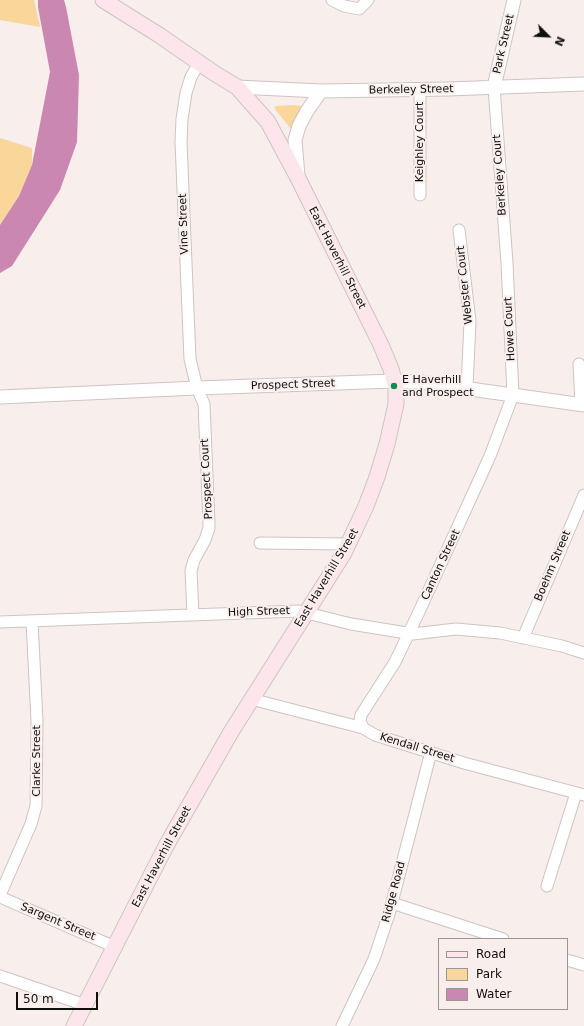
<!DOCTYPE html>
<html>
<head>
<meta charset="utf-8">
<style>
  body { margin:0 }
  #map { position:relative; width:584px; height:1026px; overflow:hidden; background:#f8efed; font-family:"DejaVu Sans",sans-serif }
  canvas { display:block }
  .legend { position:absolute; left:438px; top:938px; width:130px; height:72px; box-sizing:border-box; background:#f8efed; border:1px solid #9c9594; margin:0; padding:5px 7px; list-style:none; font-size:12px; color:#110e0e }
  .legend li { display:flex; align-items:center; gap:8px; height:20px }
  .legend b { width:20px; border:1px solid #9c9594 }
  .north { position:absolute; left:528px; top:16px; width:40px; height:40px; -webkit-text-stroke:3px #f8efed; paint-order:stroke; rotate:114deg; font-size:11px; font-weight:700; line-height:16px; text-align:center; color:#110e0e }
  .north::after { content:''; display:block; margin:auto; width:14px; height:18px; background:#110e0e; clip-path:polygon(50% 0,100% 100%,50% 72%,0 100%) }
  .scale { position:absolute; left:16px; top:992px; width:82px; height:18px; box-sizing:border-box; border:2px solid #110e0e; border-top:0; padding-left:5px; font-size:12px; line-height:14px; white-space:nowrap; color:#110e0e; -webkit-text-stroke:3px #f8efed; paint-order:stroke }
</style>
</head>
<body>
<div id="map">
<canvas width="584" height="1026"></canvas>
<ul class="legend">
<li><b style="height:5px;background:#fce6eb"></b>Road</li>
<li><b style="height:11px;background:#f9d69a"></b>Park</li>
<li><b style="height:11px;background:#ca87b1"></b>Water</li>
</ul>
<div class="north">N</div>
<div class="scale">50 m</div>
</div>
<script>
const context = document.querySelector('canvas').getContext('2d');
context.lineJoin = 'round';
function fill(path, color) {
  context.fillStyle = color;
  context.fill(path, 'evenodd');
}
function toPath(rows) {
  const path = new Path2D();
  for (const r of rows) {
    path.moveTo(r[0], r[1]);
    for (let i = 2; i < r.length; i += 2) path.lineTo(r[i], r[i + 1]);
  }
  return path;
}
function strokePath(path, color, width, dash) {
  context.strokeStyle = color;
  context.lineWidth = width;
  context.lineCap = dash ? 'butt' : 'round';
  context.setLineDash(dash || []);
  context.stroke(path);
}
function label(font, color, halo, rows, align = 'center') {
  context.font = font + ' "DejaVu Sans",sans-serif';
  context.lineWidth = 4;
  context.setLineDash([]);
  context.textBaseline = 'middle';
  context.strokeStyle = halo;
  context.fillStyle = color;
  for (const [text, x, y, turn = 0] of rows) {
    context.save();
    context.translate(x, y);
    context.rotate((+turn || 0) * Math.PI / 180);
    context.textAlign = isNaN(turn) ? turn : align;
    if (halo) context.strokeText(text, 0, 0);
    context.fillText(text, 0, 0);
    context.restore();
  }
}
const green = toPath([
  [0,0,34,0,40,27,0,20],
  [293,105,301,106,303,108,291,129,274,108,276,106],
  [0,138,32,148,32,165,19,196,0,225]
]);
const water = toPath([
  [38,0,64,0,66,7,79,75,77,142,60,190,12,266,0,273,0,225,19,196,32,165,50,72,38,7]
]);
const minor = toPath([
  [332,0,344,6,359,9,368,0],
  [420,90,420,195],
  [459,230,470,321,467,388],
  [579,364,581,405],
  [260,543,349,544],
  [193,615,191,571,194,560,205,540,209,528,209,523,204,404,197,388,190,359,181,142,182,119,186,93,191,77,199,63],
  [0,622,299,611,351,624,413,634,456,629,500,633,562,646,584,653],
  [523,638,584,495],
  [251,699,363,728,375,735,464,763,584,795],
  [363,728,360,721,361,715,395,662,418,614,490,456,513,395,507,263,494,87],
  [547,886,576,793],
  [0,895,31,824,36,806,37,721,32,621],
  [0,897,115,947],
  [392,903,503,939],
  [567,960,584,965],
  [0,976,85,1005],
  [342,1026,374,959,389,914,431,752]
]);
const tertiary = toPath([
  [237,87,321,91,448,89,584,84],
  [494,87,514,0],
  [298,176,295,140,299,126,307,111,321,91],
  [0,397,197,388,394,381,421,382,456,387,584,405]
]);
const secondary = toPath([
  [74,1026,166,846,231,732,344,553,366,506,377,477,387,444,396,404,396,388,391,369,381,345,298,178,268,122,237,87,214,73,159,35,103,0]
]);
const markers = [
  [394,386,4,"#009455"]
];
const streetNames = [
  ["Park Street",504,44,-77],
  ["Berkeley Street",411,90,-1],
  ["Keighley Court",420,142,-90],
  ["Berkeley Court",500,175,-94],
  ["Vine Street",184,224,-92],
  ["East Haverhill Street",337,258,63],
  ["Webster Court",465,285,-96],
  ["Howe Court",510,329,-93],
  ["Prospect Street",293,385,-2],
  ["Prospect Court",207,479,-93],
  ["Canton Street",441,565,-65],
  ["Boehm Street",553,566,-67],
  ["East Haverhill Street",327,578,-59],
  ["High Street",259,612,-2],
  ["Kendall Street",417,748,17],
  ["Clarke Street",37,761,-90],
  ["East Haverhill Street",162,857,-62],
  ["Ridge Road",394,892,-75],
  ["Sargent Street",58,922,23]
];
const poiNames = [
  ["E Haverhill",402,380],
  ["and Prospect",402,393]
];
fill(green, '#f9d69a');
fill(water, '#ca87b1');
strokePath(minor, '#ccc4c2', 13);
strokePath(tertiary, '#ccc4c2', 15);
strokePath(secondary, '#ccc4c2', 17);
strokePath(minor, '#fff', 11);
strokePath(tertiary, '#fff', 13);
strokePath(secondary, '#fce6eb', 15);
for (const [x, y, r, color] of markers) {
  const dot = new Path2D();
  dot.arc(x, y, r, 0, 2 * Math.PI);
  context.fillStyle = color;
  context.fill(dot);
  strokePath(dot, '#f8efed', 1.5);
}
label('11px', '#110e0e', '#f8efed', streetNames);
label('11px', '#110e0e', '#f8efed', poiNames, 'left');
</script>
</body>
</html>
